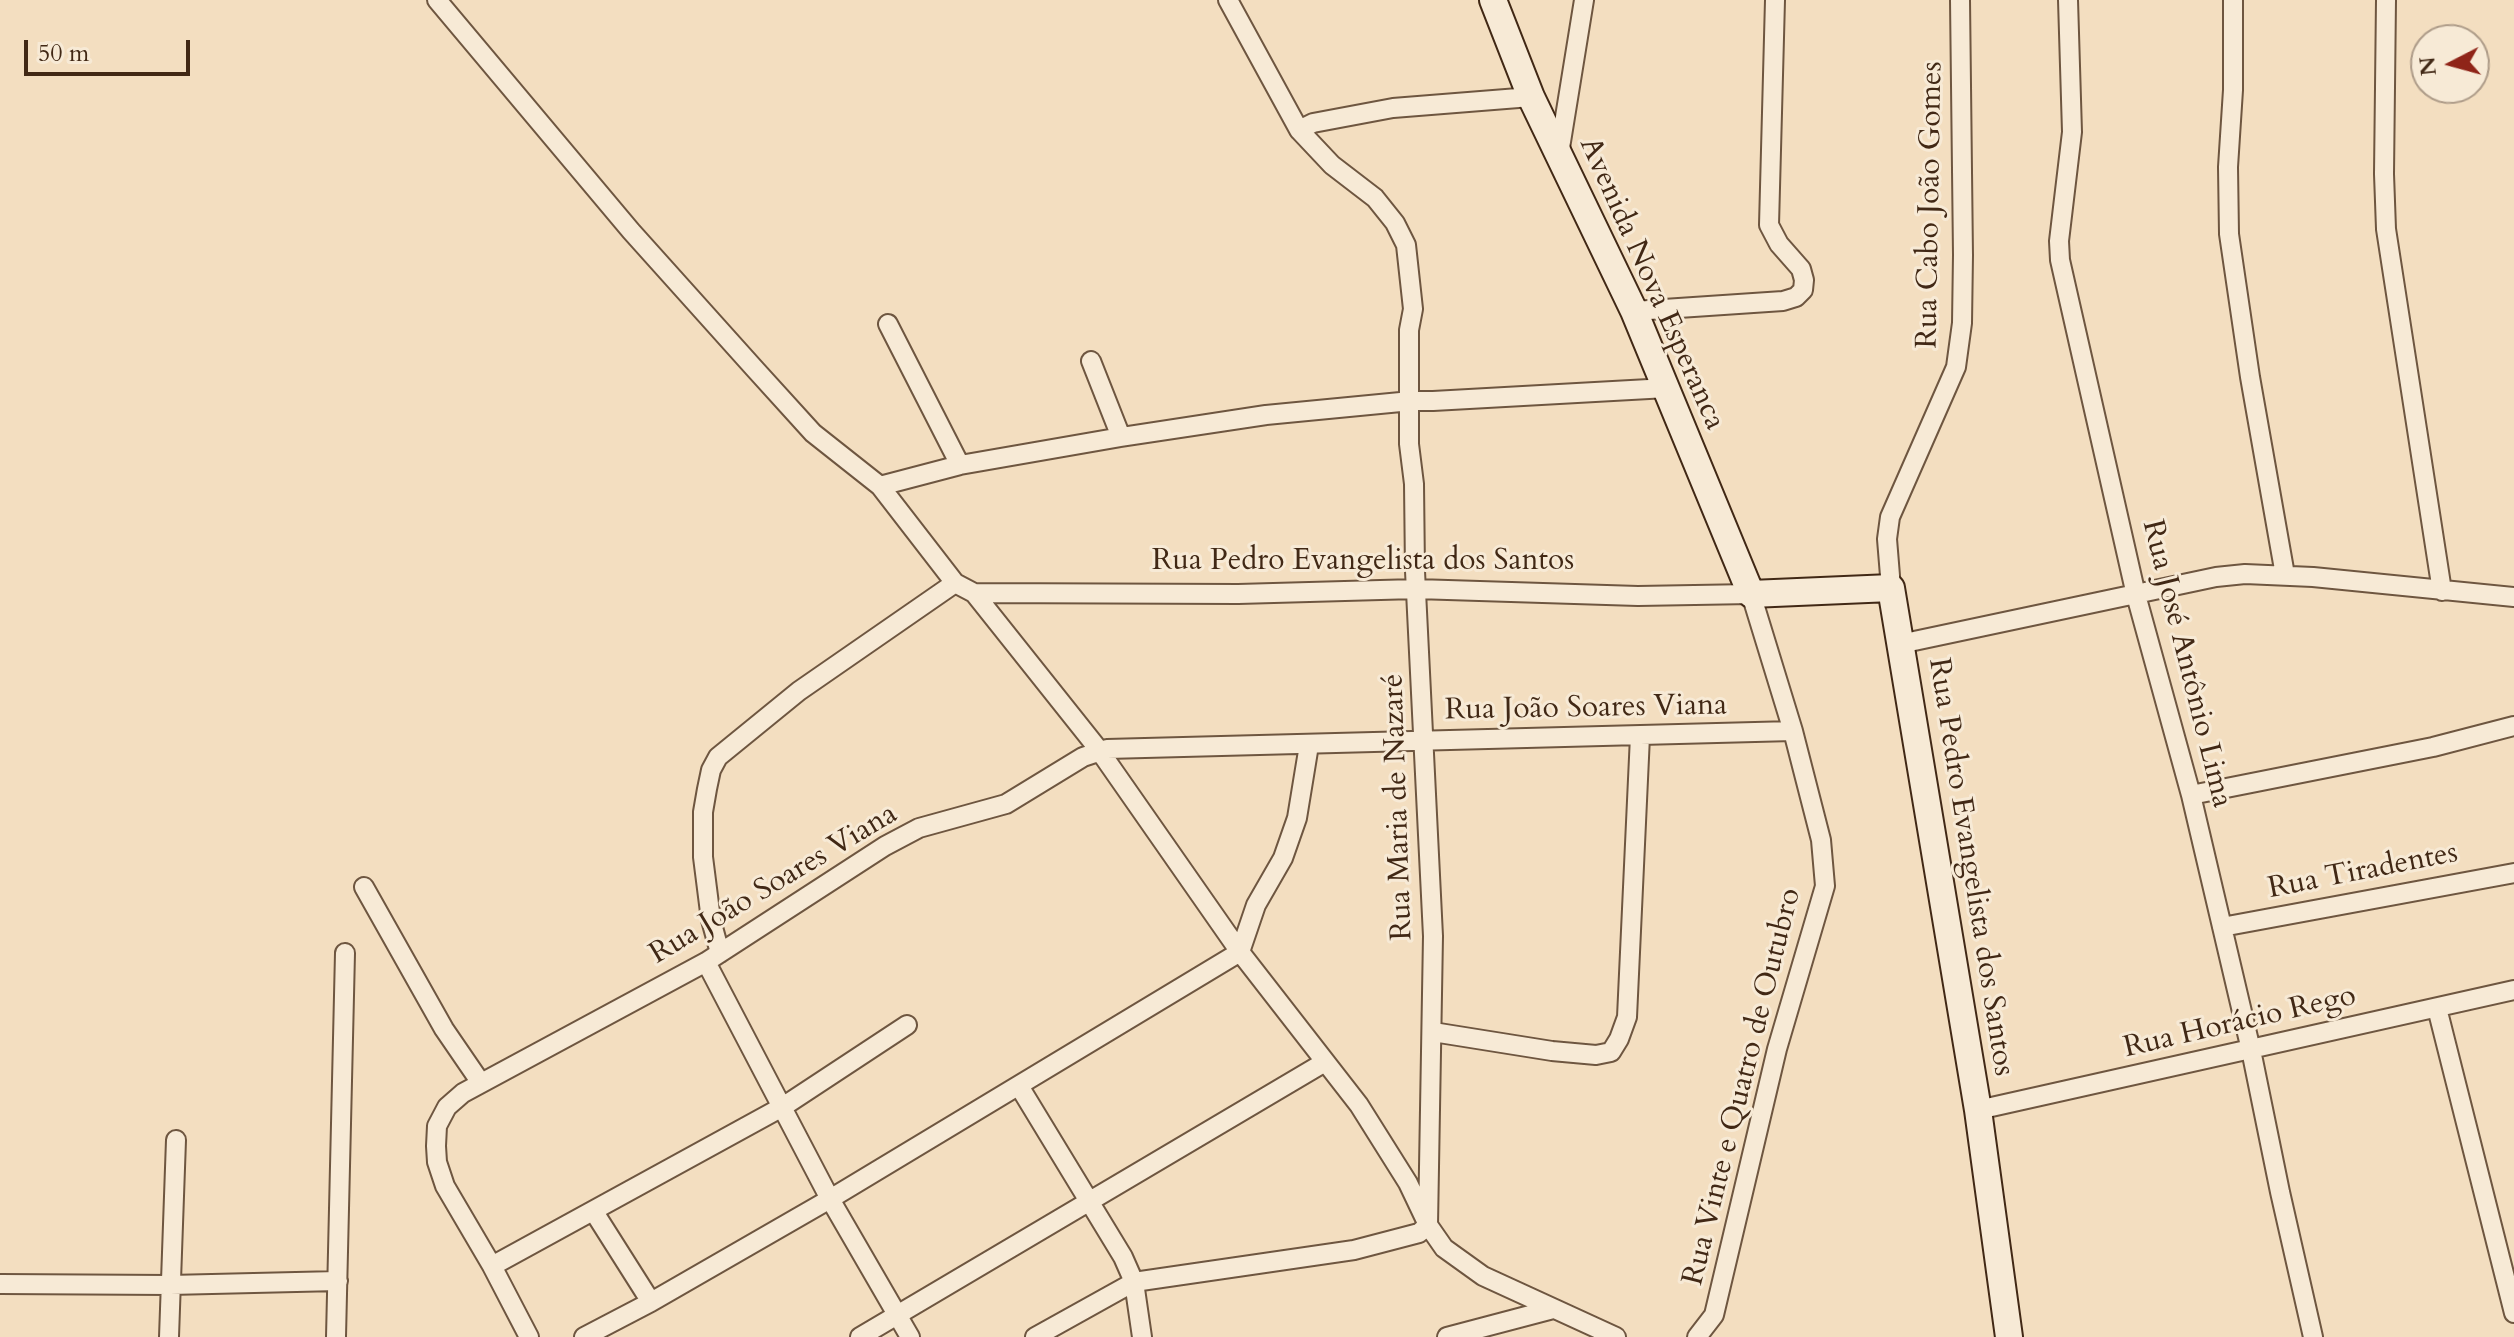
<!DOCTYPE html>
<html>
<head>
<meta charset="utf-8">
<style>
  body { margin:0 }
  #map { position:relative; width:2514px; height:1337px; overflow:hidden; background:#f3dec0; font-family:Cardo,serif }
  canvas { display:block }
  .north { position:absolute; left:2410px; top:24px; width:80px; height:80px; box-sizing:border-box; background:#f7ead6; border:2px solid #ae9c89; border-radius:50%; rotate:264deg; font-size:22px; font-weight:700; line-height:32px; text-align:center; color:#412815 }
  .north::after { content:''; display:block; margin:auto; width:28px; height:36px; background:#8f2418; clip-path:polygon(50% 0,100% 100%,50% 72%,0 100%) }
  .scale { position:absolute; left:24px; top:40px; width:166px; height:36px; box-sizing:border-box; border:4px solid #412815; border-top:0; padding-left:10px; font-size:24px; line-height:28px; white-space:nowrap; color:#412815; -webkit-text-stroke:6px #f7ead6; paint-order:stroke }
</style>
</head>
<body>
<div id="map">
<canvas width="2514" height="1337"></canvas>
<div class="north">N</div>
<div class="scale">50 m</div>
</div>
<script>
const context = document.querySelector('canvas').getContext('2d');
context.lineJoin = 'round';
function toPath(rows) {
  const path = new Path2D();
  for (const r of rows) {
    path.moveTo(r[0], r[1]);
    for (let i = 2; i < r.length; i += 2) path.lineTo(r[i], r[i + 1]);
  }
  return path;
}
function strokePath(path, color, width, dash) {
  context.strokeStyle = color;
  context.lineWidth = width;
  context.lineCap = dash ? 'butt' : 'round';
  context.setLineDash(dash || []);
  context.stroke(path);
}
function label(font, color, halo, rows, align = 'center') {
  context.font = font + ' Cardo,serif';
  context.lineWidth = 6;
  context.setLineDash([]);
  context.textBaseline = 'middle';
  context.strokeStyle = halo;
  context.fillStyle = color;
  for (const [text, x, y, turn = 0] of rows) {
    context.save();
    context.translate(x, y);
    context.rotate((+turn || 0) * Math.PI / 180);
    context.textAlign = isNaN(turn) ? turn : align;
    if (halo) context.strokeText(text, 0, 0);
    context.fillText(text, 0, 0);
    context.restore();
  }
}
const minor = toPath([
  [437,0,631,231,754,368,813,433,880,486,955,583,974,593,1099,750,1240,952,1359,1105,1408,1183,1428,1225,1444,1248,1483,1276,1616,1337],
  [2068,0,2072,132,2059,241,2060,260,2136,595,2191,795,2251,1050,2280,1192,2313,1337],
  [2233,0,2233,90,2228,167,2229,234,2250,377,2285,575],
  [2386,0,2384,174,2386,229,2442,591],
  [1299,130,1313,123,1393,108,1531,97],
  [1559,154,1584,0],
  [1634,311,1783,301,1796,297,1803,290,1804,280,1801,269,1779,244,1769,225,1775,0],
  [888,324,960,465],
  [1091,361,1121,437],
  [880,486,960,465,1121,437,1266,415,1411,401,1433,401,1667,388],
  [1891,588,1887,539,1890,517,1956,367,1962,323,1963,255,1960,0],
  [974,593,1238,594,1416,589,1638,596,1751,594,1793,731,1821,840,1825,886,1777,1049,1714,1315,1697,1337],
  [1900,644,2216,577,2245,574,2313,577,2514,597],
  [2191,795,2433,747,2514,726],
  [364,887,444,1029,481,1083],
  [2222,927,2514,873],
  [720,953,711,920,703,857,703,812,707,789,711,770,718,757,799,691,955,583],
  [706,962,830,1199,910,1337],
  [2437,1008,2514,1313],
  [1433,1032,1552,1051,1596,1055,1611,1052,1619,1039,1627,1017,1640,736],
  [1019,1086,1123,1257,1134,1282,1142,1337],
  [1978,1110,2514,990],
  [594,1212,651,1302],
  [492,1266,784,1106,907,1025],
  [0,1284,170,1285,338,1281],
  [169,1337,176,1140],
  [336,1337,345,953],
  [529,1337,492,1266,445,1186,437,1162,436,1146,437,1126,447,1107,463,1093,706,962,885,846,919,828,1006,804,1083,757,1107,749,1793,731],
  [584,1337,651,1302,830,1199,1240,952,1256,905,1283,858,1297,818,1309,745],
  [860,1337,1325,1062],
  [1035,1337,1134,1282,1354,1250,1419,1233,1428,1225,1433,936,1415,571,1414,484,1409,444,1409,330,1413,309,1406,245,1395,223,1375,198,1332,165,1299,130,1228,0],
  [1447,1337,1553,1309]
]);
const secondary = toPath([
  [1493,0,1531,97,1634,311,1751,594,1891,588,1978,1110,2009,1337]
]);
const streetNames = [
  ["Rua Cabo João Gomes",1931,205,-89],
  ["Avenida Nova Esperanca",1651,284,66],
  ["Rua Pedro Evangelista dos Santos",1363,562],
  ["Rua José Antônio Lima",2186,664,76],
  ["Rua João Soares Viana",1586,709,-1],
  ["Rua Maria de Nazaré",1399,807,-92],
  ["Rua Pedro Evangelista dos Santos",1970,867,81],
  ["Rua Tiradentes",2363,872,-11],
  ["Rua João Soares Viana",774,885,-31],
  ["Rua Horácio Rego",2240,1023,-13],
  ["Rua Vinte e Quatro de Outubro",1743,1087,-76]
];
strokePath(minor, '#6e5640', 22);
strokePath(secondary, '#412815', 30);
strokePath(minor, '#f7ead6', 18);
strokePath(secondary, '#f7ead6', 26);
label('30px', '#412815', '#f7ead6', streetNames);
</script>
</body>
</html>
